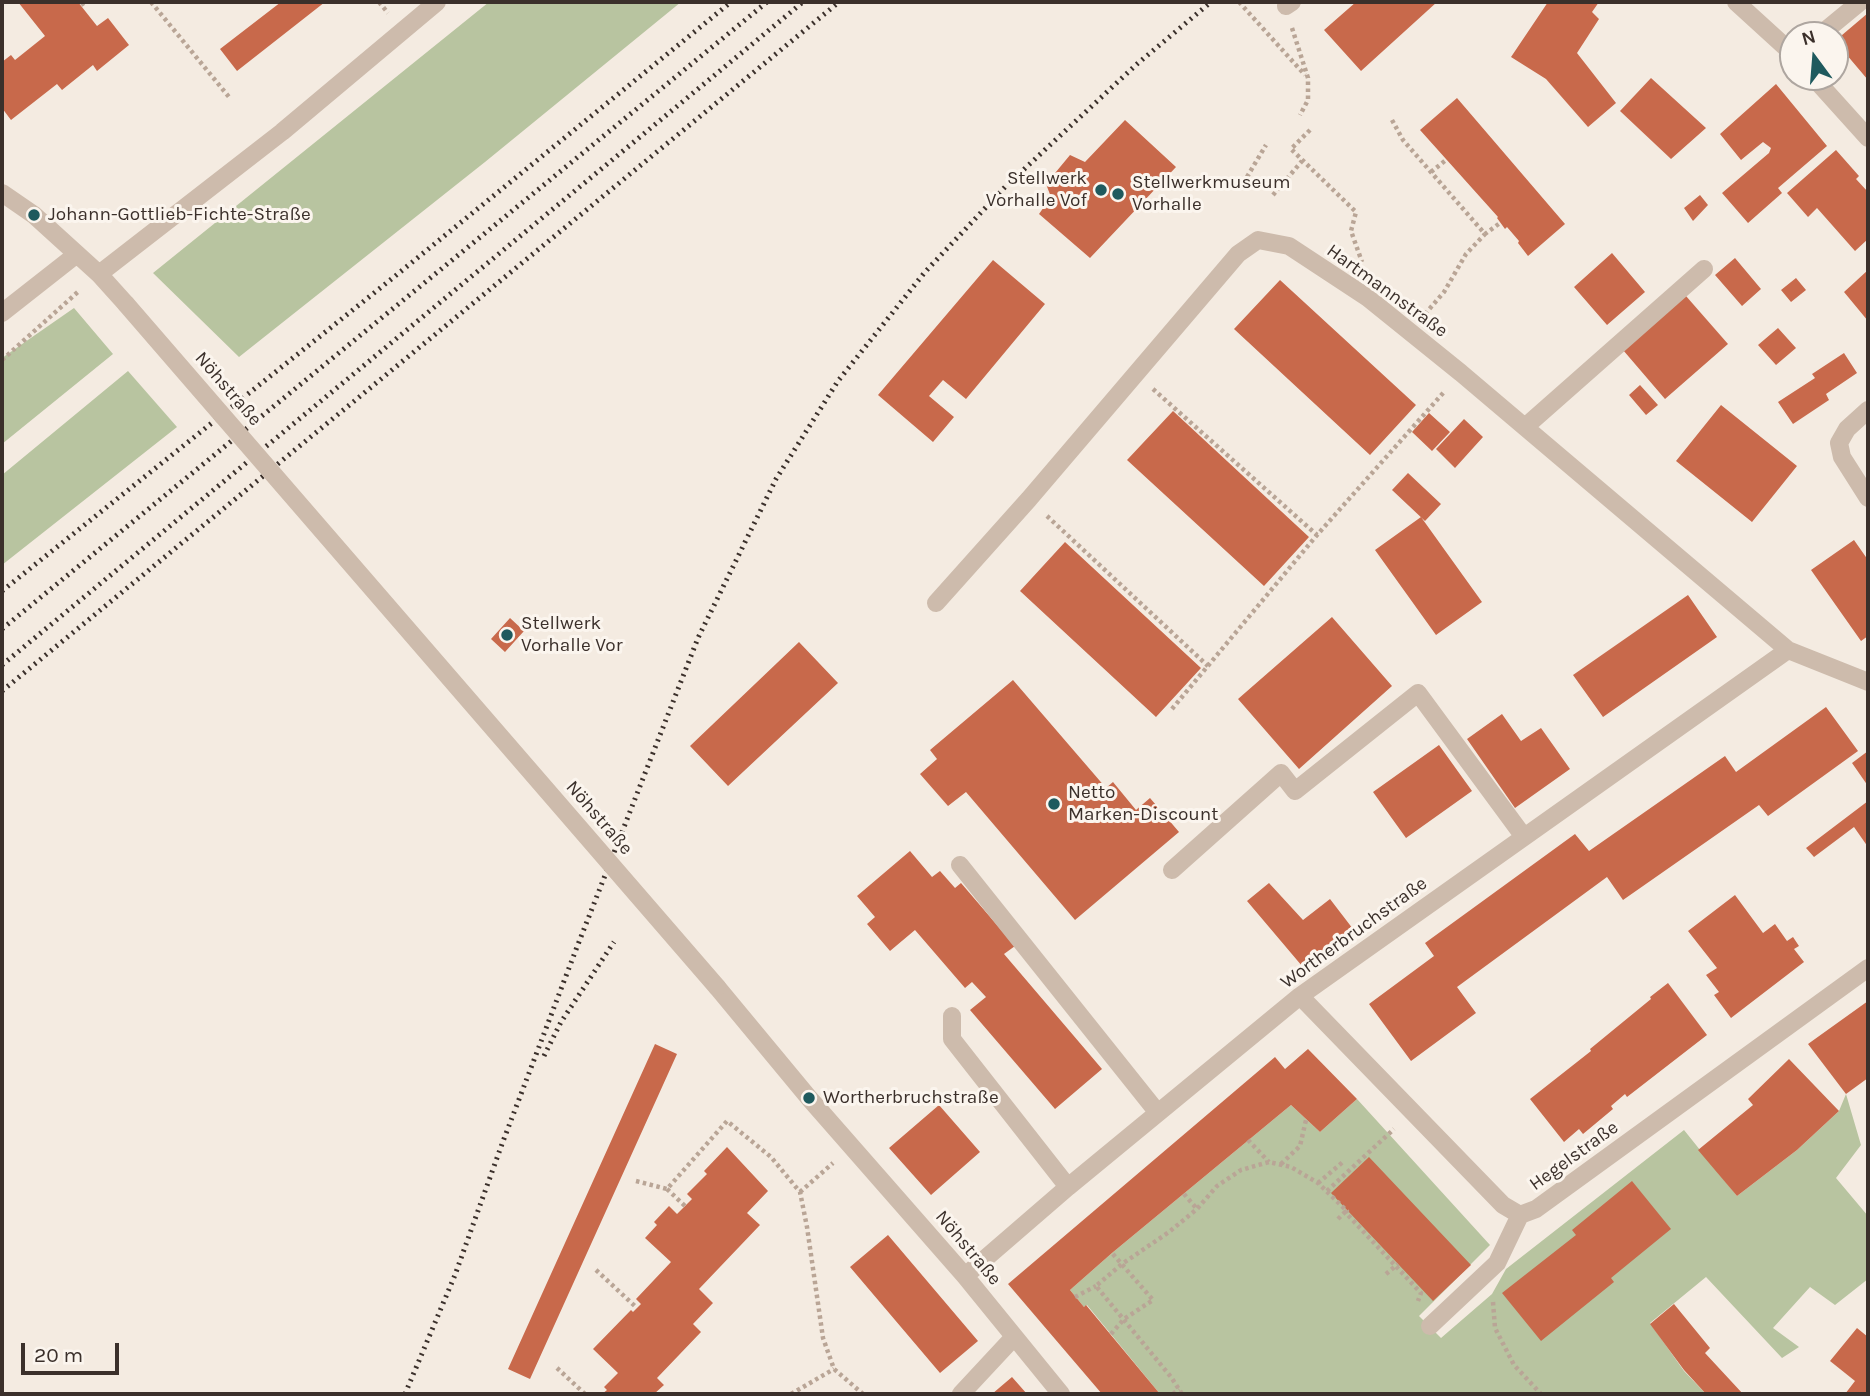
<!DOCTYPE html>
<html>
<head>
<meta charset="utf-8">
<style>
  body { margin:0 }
  #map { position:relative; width:1870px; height:1396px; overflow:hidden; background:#f4ebe1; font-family:Karla,sans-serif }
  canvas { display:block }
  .frame { position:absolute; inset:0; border:4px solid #3b302b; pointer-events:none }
  .north { position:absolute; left:1779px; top:21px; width:70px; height:70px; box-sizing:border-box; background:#fbf5ee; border:2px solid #aea6a0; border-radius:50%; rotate:344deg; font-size:19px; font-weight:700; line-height:28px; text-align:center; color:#3b302b }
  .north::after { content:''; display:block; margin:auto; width:24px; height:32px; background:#1f5a5e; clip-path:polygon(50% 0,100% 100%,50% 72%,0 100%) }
  .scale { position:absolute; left:21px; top:1343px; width:98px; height:32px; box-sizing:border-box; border:4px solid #3b302b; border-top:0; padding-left:9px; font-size:21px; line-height:24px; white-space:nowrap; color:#3b302b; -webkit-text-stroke:5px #fbf5ee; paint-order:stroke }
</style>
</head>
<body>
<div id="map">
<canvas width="1870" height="1396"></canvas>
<div class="frame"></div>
<div class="north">N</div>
<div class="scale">20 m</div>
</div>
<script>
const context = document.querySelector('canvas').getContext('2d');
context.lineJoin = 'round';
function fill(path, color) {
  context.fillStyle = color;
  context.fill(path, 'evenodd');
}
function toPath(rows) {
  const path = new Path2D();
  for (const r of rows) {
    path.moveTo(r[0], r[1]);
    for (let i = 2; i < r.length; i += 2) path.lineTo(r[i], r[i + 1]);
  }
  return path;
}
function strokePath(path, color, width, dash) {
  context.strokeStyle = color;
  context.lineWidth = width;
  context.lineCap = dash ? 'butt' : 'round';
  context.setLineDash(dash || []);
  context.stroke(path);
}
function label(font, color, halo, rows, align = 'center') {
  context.font = font + ' Karla,sans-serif';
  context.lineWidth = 6;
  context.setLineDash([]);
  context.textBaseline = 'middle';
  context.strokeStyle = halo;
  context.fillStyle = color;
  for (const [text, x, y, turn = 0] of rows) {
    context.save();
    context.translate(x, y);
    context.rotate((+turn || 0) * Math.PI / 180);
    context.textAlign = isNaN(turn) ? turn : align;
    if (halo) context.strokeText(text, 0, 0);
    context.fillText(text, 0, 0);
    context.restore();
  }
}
const green = toPath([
  [489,2,681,2,485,162,239,357,153,273],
  [74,308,113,354,2,444,2,358],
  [128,371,177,427,2,565,2,475],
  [1846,1094,1861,1145,1836,1178,1868,1216,1868,1279,1835,1305,1810,1287,1773,1328,1799,1347,1782,1358,1706,1277,1650,1323,1684,1371,1706,1394,1160,1394,1087,1305,1084,1307,1070,1290,1112,1253,1291,1105,1320,1132,1357,1099,1490,1245,1419,1316,1441,1338,1492,1294,1506,1269,1684,1130,1737,1196,1797,1150,1839,1111]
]);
const building = toPath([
  [18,2,78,2,97,26,108,18,129,45,97,71,93,65,62,90,57,84,11,120,2,108,2,62,11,55,15,60,45,36],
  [281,2,325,2,237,71,220,49],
  [1356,2,1437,2,1361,71,1324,30],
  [1548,2,1599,2,1592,12,1599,19,1577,53,1616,103,1588,127,1546,79,1511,57],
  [1868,13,1868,80,1835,41],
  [1651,78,1706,128,1671,159,1620,111],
  [1776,84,1827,146,1778,188,1782,193,1748,223,1722,193,1769,153,1771,148,1763,142,1741,160,1720,134],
  [1457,98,1565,224,1528,256,1518,243,1519,241,1507,227,1505,229,1497,218,1498,217,1420,130],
  [1125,120,1176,167,1090,258,1039,214,1051,197,1046,184,1070,155,1085,162],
  [1836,150,1859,176,1856,179,1868,192,1868,239,1855,251,1817,208,1808,217,1787,193],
  [1700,195,1708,205,1693,221,1684,208],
  [1612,253,1645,292,1607,325,1574,287],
  [1735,258,1761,289,1742,306,1715,275],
  [993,260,1045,304,966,399,943,380,929,396,954,417,933,442,878,395],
  [1868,270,1868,321,1844,292],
  [1796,278,1806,290,1791,302,1781,290],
  [1280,280,1416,405,1370,455,1234,329],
  [1686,296,1728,344,1665,399,1623,350],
  [1778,328,1796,348,1776,365,1758,345],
  [1844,353,1857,373,1826,394,1829,400,1793,424,1778,402,1815,378,1812,374],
  [1640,385,1658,405,1646,415,1629,395],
  [1721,405,1797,466,1752,522,1676,461],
  [1173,411,1309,537,1264,586,1127,460],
  [1429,413,1450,432,1432,451,1412,432],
  [1464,419,1483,437,1455,468,1436,449],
  [1408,473,1441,504,1425,521,1392,490],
  [1421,517,1482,602,1436,635,1375,550],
  [1854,540,1868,560,1868,636,1861,641,1811,570],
  [1065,542,1201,668,1156,717,1020,591],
  [1688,595,1717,637,1603,717,1573,675],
  [1332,617,1392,686,1299,769,1238,699],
  [510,618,524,631,505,652,491,639],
  [799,642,838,683,728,786,690,746],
  [1013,680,1106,788,1113,782,1136,810,1150,798,1179,832,1075,920,966,792,948,806,920,774,937,759,930,750],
  [1826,707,1858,751,1768,816,1759,805,1623,900,1607,877,1457,987,1476,1013,1411,1061,1369,1004,1434,956,1425,943,1575,834,1589,851,1725,756,1736,772],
  [1502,714,1521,741,1541,728,1570,769,1515,808,1467,739],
  [1439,745,1472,791,1406,838,1373,792],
  [1868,751,1868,786,1852,763],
  [1868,801,1868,847,1854,827,1814,857,1806,848],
  [910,851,932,877,940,871,955,888,961,883,1015,946,1004,954,1102,1069,1055,1109,970,1010,986,997,972,982,965,988,915,930,890,951,867,924,875,917,857,896],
  [1269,883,1303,920,1330,899,1353,929,1302,966,1247,901],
  [1735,895,1763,933,1775,924,1787,941,1793,937,1799,946,1794,949,1804,962,1731,1018,1714,995,1719,992,1706,975,1717,968,1688,931],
  [1668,983,1707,1035,1627,1097,1625,1094,1611,1106,1613,1109,1583,1134,1579,1129,1564,1142,1530,1099,1591,1051,1590,1049,1651,999,1650,997],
  [1868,1001,1868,1078,1846,1094,1808,1044],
  [655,1044,677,1054,530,1379,508,1369],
  [1308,1049,1357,1099,1320,1132,1291,1105,1112,1253,1070,1290,1084,1307,1086,1305,1160,1394,1102,1394,1008,1284,1275,1057,1285,1069],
  [1789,1059,1839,1111,1797,1150,1737,1196,1698,1150,1753,1105,1748,1099],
  [939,1105,980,1152,931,1195,889,1148],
  [727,1147,768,1191,747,1213,760,1225,699,1289,713,1303,693,1324,701,1332,657,1378,664,1385,654,1394,602,1394,607,1390,604,1387,618,1373,593,1349,631,1310,633,1312,641,1304,636,1299,671,1262,645,1238,657,1225,654,1222,669,1206,677,1214,692,1199,687,1194,707,1174,704,1171],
  [1369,1157,1471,1265,1433,1301,1331,1193],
  [1632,1181,1671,1229,1611,1278,1614,1282,1541,1341,1502,1293,1576,1235,1572,1230],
  [888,1235,978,1341,940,1373,850,1267],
  [1674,1304,1710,1348,1705,1353,1743,1394,1706,1394,1684,1370,1650,1324],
  [1857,1328,1868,1337,1868,1394,1845,1394,1855,1381,1830,1361],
  [1012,1377,1027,1394,992,1394]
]);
const path = toPath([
  [151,2,229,97],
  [379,2,388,13],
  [1239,2,1305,75],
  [81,5,85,2],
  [1292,28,1308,78,1308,100,1300,115],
  [1392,120,1403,140,1485,234,1500,223],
  [1310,130,1291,149,1356,212,1351,231,1362,262],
  [1431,172,1446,160],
  [1247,177,1266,145],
  [1273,195,1302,161],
  [1425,314,1444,292,1466,254,1485,234],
  [2,360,80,290],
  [1153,389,1317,535],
  [1047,516,1208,666],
  [1172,709,1317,535,1444,392],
  [1248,1140,1269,1162],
  [1281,1164,1300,1146,1306,1120],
  [636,1181,667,1189,727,1121,771,1157,800,1192,807,1227,823,1338,834,1369,863,1394],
  [1318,1183,1344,1161],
  [667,1189,685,1206],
  [1327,1191,1394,1129],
  [800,1192,833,1163],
  [1184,1194,1197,1209],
  [1338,1219,1345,1212],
  [596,1270,637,1308],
  [1386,1274,1398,1264],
  [1075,1297,1096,1286],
  [1493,1302,1495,1328,1514,1365,1541,1394],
  [1111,1334,1124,1319,1153,1300,1112,1253],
  [557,1368,585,1394],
  [791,1394,834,1369],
  [1173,1394,1179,1389],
  [1182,1394,1171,1377,1096,1286,1122,1264,1169,1232,1197,1209,1217,1186,1241,1170,1269,1162,1291,1167,1318,1183,1347,1211,1345,1212,1421,1293,1418,1301]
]);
const minor = toPath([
  [1736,2,1793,54],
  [1286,6,1292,2],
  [1820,35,1860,2],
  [1813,77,1868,138],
  [2,193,34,215,99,274,126,304],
  [99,274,282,132,437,2],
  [2,313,77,254],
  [1868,410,1847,429,1839,443,1842,457,1868,498],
  [1525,427,1704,269],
  [936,603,1029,499,1238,254,1258,240,1289,246,1368,298,1461,373,1788,650,1868,682],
  [960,865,1158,1113],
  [1172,870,1281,773,1295,791,1418,693,1524,837],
  [717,987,809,1098,965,1276,1061,1394],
  [1300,996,1503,1205,1520,1215,1536,1209,1868,968],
  [952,1016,952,1039,1068,1187],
  [965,1276,1068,1187,1300,996,1788,650],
  [1430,1326,1497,1263,1520,1215],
  [961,1394,1014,1337]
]);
const rail = toPath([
  [2,591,394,277,731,2],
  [2,629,767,2],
  [2,665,803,2],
  [2,691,839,2],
  [544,1056,561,1022,614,942],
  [405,1394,455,1275,502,1144,577,947,698,638,776,479,838,381,925,272,1005,187,1137,64,1211,2]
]);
const minorBridge = toPath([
  [126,304,717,987]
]);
const markers = [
  [1101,190,7,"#1f5a5e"],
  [1118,194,7,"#1f5a5e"],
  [34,215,7,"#1f5a5e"],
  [507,635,7,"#1f5a5e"],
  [1054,804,7,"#1f5a5e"],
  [809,1098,7,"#1f5a5e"]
];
const poiNames = [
  ["Stellwerk",1087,179,"right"],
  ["Vorhalle Vof",1087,201,"right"],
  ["Stellwerkmuseum",1132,183],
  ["Vorhalle",1132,205],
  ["Johann-Gottlieb-Fichte-Straße",48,215],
  ["Stellwerk",521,624],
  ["Vorhalle Vor",521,646],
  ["Netto",1068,793],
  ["Marken-Discount",1068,815],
  ["Wortherbruchstraße",823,1098]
];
const streetNames = [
  ["Hartmannstraße",1387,291,36],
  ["Nöhstraße",228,389,49],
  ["Nöhstraße",599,818,49],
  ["Wortherbruchstraße",1354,933,-36],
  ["Hegelstraße",1574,1156,-36],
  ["Nöhstraße",968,1248,50]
];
fill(green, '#b8c4a0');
fill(building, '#c8694b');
strokePath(path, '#b9a596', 4.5, [3.5, 3.5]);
strokePath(minor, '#cdbbac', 18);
strokePath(rail, '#3b302b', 5, [2, 5]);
strokePath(minorBridge, '#cdbbac', 18);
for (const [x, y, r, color] of markers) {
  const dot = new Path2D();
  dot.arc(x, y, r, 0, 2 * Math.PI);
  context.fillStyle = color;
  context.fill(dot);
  strokePath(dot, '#fbf5ee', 2.5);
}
label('19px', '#3b302b', '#fbf5ee', poiNames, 'left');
label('19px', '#3b302b', '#fbf5ee', streetNames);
</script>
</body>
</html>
